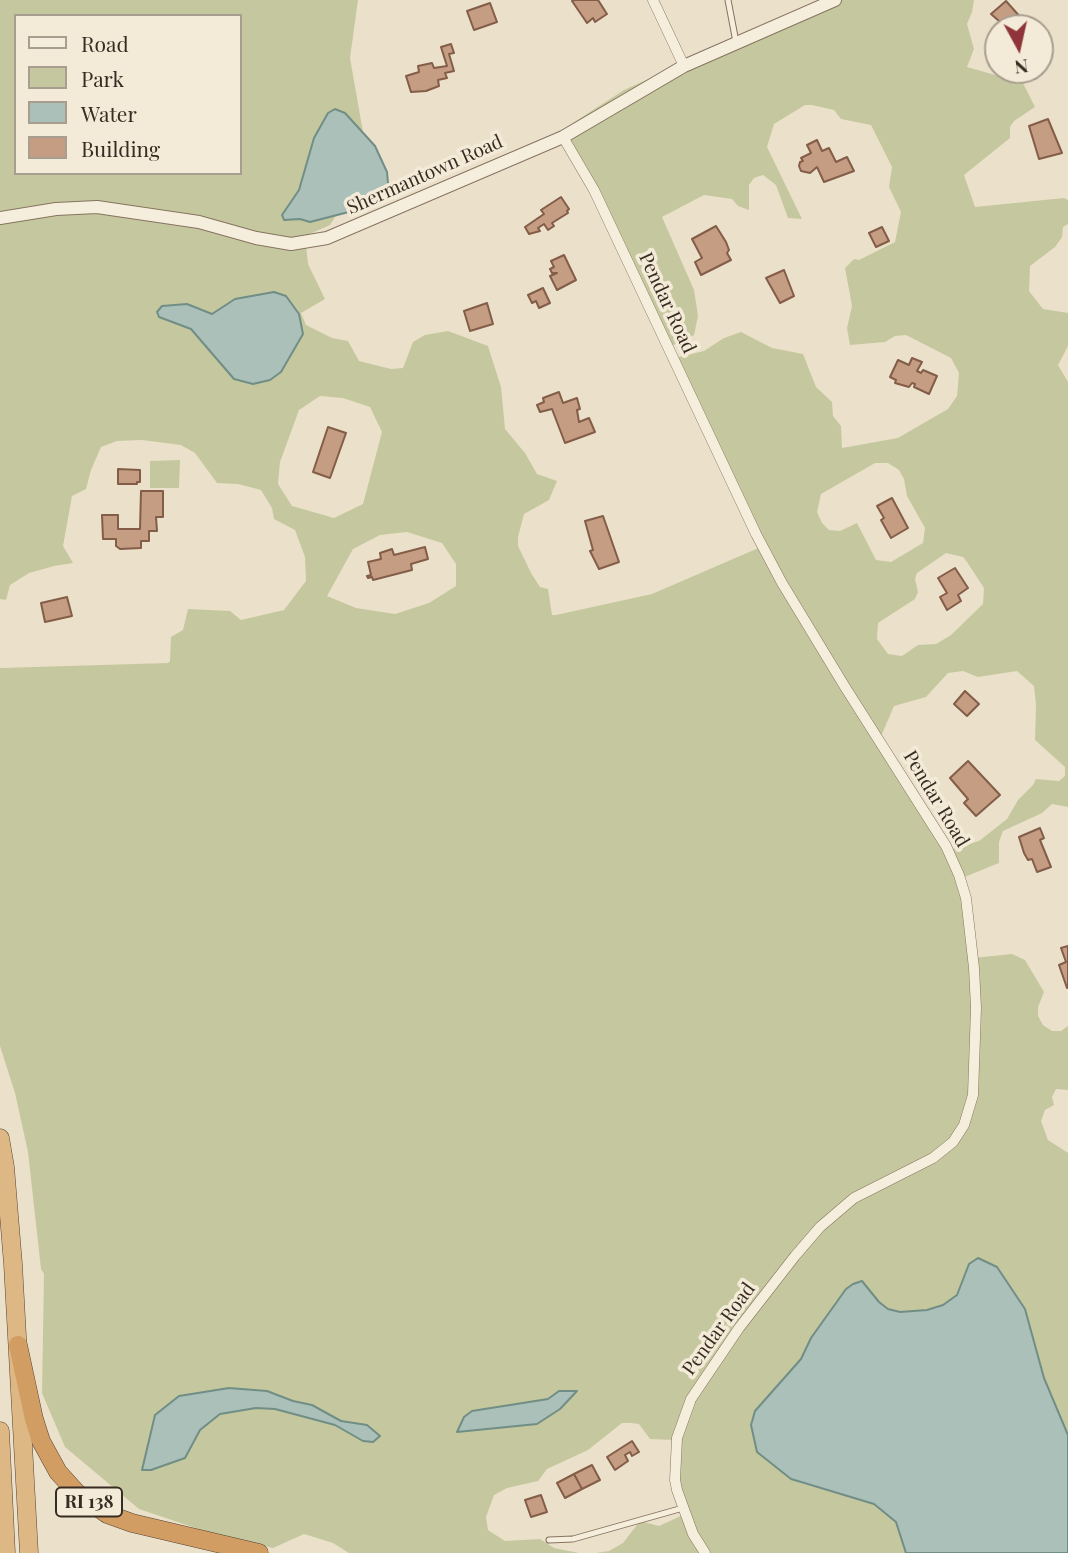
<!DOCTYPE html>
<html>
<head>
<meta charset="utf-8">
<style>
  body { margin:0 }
  #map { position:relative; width:1068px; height:1553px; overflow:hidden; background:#ebe0ca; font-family:"Playfair Display",serif }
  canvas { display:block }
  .legend { position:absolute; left:14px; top:14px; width:228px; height:161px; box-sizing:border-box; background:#f3ead8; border:2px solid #a89e8f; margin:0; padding:9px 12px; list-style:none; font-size:21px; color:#382c22 }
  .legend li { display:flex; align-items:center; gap:14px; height:35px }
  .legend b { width:35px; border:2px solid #a89e8f }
  .north { position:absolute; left:984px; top:14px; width:70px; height:70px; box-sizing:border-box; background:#f3ead8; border:2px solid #a89e8f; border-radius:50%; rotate:172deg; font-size:19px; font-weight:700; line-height:28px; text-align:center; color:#382c22 }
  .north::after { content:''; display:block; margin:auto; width:24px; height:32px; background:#8f3539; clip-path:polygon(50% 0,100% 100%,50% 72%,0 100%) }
</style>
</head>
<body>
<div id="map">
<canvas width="1068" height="1553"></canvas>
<ul class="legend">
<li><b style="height:9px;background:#f6eedc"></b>Road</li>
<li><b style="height:19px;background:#c5c89e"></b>Park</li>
<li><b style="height:19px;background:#aac0b9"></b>Water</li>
<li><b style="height:19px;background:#c59d83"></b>Building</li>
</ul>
<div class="north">N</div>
</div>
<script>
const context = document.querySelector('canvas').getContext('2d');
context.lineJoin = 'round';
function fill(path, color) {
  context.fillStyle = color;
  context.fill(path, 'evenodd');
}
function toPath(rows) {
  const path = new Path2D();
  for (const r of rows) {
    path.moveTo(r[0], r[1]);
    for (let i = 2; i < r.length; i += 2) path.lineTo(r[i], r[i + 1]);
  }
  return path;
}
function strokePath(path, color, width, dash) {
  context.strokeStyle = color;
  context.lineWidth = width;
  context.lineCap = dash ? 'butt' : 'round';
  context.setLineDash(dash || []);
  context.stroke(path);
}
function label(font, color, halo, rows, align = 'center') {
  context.font = font + ' "Playfair Display",serif';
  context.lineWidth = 7;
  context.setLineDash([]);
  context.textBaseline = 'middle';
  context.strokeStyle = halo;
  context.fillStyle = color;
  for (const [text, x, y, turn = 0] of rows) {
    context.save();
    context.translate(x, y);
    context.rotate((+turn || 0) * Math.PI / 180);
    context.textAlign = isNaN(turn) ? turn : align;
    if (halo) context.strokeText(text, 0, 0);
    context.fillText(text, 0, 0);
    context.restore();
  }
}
const green = toPath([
  [0,0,358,0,350,58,363,132,345,113,314,138,299,190,282,215,284,220,300,219,310,222,337,214,330,225,305,236,308,264,325,299,301,313,306,325,332,338,348,341,359,361,391,369,403,368,413,342,425,335,448,331,488,346,501,387,505,429,525,453,537,474,557,481,549,500,524,514,518,537,518,546,531,573,540,587,548,589,552,615,556,615,652,594,763,546,674,358,704,351,724,338,741,332,772,348,803,354,816,387,832,402,833,416,841,426,842,448,898,438,948,409,957,396,959,373,951,358,906,335,895,336,885,342,850,345,847,328,852,306,845,268,854,259,859,260,895,242,901,212,889,187,892,167,871,125,841,119,834,110,812,105,805,105,774,124,767,147,802,219,788,218,776,185,763,175,754,178,749,185,749,210,738,206,732,199,704,195,662,217,694,290,698,316,694,335,669,347,562,130,624,90,824,0,974,0,972,12,967,24,974,49,967,67,1023,83,1035,107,1014,121,1010,127,1010,138,964,175,975,207,1064,198,1068,200,1068,224,1063,227,1062,237,1055,247,1030,266,1029,291,1043,309,1068,313,1068,346,1058,365,1068,382,1068,807,1052,804,1042,813,1003,831,999,842,999,863,962,878,973,958,1012,954,1025,960,1044,992,1038,1007,1038,1016,1043,1025,1052,1031,1061,1031,1068,1026,1068,1090,1056,1089,1052,1097,1054,1105,1045,1110,1041,1121,1048,1140,1068,1153,1068,1435,1044,1378,969,1264,957,1295,943,1305,927,1310,900,1312,888,1309,879,1302,862,1281,846,1289,811,1338,801,1359,755,1411,800,1483,874,1504,896,1522,906,1553,596,1553,609,1551,623,1543,640,1521,659,1526,683,1515,676,1482,676,1440,650,1439,639,1424,631,1423,622,1423,588,1450,547,1469,538,1481,507,1488,494,1495,486,1517,488,1530,505,1541,540,1539,554,1548,579,1553,349,1553,333,1543,304,1534,273,1548,219,1536,139,1509,65,1447,42,1393,44,1274,41,1269,28,1152,15,1093,0,1046,0,668,168,663,170,661,171,637,183,630,188,609,230,611,241,620,284,610,306,581,305,557,295,530,274,519,272,508,261,490,238,484,217,483,195,453,181,445,142,440,117,441,101,447,91,470,86,489,72,496,63,546,73,563,54,566,29,573,10,585,6,600,0,599],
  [16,16,240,16,240,173,16,173],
  [235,299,198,336,191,329,186,304,212,314],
  [320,396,343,398,370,407,382,432,363,504,334,518,292,506,278,484,280,462,299,410],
  [875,463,888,463,899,470,904,479,907,496,925,528,923,543,891,562,876,560,857,523,840,531,829,530,822,523,817,512,821,494],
  [407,532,442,543,456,564,456,586,429,603,395,614,356,608,327,596,353,549,380,535],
  [946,553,963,557,967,562,984,588,983,604,951,635,936,644,918,645,902,656,888,654,877,639,878,623,915,599,918,592,915,579,917,573],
  [963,671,978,677,1017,671,1034,686,1036,705,1035,740,1065,767,1065,776,1059,781,1036,779,1033,785,1018,800,1007,819,979,841,949,850,879,741,894,706,926,697,948,673],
  [229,1388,267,1391,293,1401,312,1405,341,1421,367,1425,363,1441,336,1425,275,1409,256,1408,220,1414,200,1430,201,1392],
  [549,1399,537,1424,458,1431,472,1411],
  [180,460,179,488,150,488,150,461]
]);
const water = toPath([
  [335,109,345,113,375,146,387,172,389,194,368,207,310,222,300,219,284,220,282,215,299,190,314,138,328,113,335,109],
  [274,292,286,296,299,314,303,334,281,372,270,380,253,384,234,379,191,329,159,317,157,312,162,306,187,304,212,314,235,299,274,292],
  [978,1258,997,1267,1025,1309,1044,1378,1068,1435,1068,1553,906,1553,896,1522,874,1504,791,1479,757,1452,751,1425,755,1411,801,1359,811,1338,846,1289,853,1284,862,1281,879,1302,888,1309,900,1312,927,1310,943,1305,957,1295,969,1264,978,1258],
  [229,1388,267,1391,293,1401,312,1405,341,1421,367,1425,380,1436,373,1442,363,1441,335,1425,275,1409,256,1408,220,1414,200,1430,185,1458,151,1470,142,1470,155,1415,179,1396,229,1388],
  [559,1391,577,1391,560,1409,537,1424,457,1432,464,1417,472,1411,548,1399,559,1391]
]);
const building = toPath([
  [574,0,598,0,607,14,595,22,593,18,587,23,572,1,574,0],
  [1006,1,1022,19,1019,22,1024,28,1007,28,991,14,1006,1],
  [490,3,497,22,474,30,467,11,490,3],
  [451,44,454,53,449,54,454,71,445,73,447,78,438,80,439,86,426,91,411,92,406,76,419,72,418,66,432,63,434,68,447,66,441,47,451,44],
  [1048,119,1062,153,1039,159,1029,126,1048,119],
  [817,140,822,151,829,148,836,162,847,157,854,171,824,182,817,167,810,173,801,171,799,166,800,162,803,161,801,158,811,153,807,145,817,140],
  [561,197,569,209,567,211,568,213,552,223,554,226,548,230,544,224,538,228,540,231,529,234,525,227,544,214,541,210,561,197],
  [716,226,726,242,729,250,727,253,731,260,701,275,695,262,702,258,692,239,716,226],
  [882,227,889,241,876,247,869,233,882,227],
  [564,255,576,280,557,290,550,276,557,273,552,273,550,269,554,267,551,261,564,255],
  [784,270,794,296,780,303,766,278,784,270],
  [543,288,550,303,539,308,536,301,532,303,528,295,543,288],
  [487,303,493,324,470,331,464,311,487,303],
  [912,358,922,362,917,371,921,373,923,370,937,376,929,394,914,387,915,384,912,383,909,387,895,383,896,380,890,377,898,360,909,365,912,358],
  [559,392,563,403,577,398,580,409,577,410,579,422,589,418,595,432,565,443,552,409,540,412,537,405,544,402,543,398,559,392],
  [328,427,346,433,330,478,313,472,328,427],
  [118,469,140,470,140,482,137,482,137,484,118,484,118,469],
  [141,491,163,491,163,517,156,517,157,531,149,531,149,541,141,541,141,548,120,549,116,546,116,539,103,539,102,515,118,515,118,529,140,529,141,491],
  [892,498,908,528,891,538,881,520,884,518,877,506,892,498],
  [603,516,619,562,599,569,590,551,593,550,585,521,603,516],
  [425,547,428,559,411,564,412,570,373,580,372,577,368,578,367,576,371,575,368,562,381,559,380,553,392,549,394,555,425,547],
  [955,568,968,588,958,595,961,601,947,610,940,597,947,593,938,578,955,568],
  [67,597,72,616,45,622,41,603,67,597],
  [965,691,979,704,967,716,954,704,965,691],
  [968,761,1000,795,976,816,964,803,968,799,950,778,968,761],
  [1040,828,1044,838,1040,840,1051,867,1037,872,1032,859,1028,860,1024,853,1019,837,1040,828],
  [1068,946,1068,987,1067,988,1059,965,1066,962,1061,948,1068,946],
  [632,1441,639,1452,632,1456,630,1452,625,1455,628,1461,615,1470,607,1457,632,1441],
  [592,1465,600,1480,582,1489,574,1474,592,1465],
  [574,1474,582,1489,565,1498,557,1483,574,1474],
  [541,1495,547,1512,531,1517,525,1500,541,1495]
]);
const service = toPath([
  [728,0,736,42],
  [549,1540,573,1539,683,1508]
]);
const minor = toPath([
  [653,0,684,66],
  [563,137,594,190,756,534,782,583,845,687,946,846,959,875,966,898,974,968,976,1008,973,1095,964,1125,953,1142,933,1158,854,1198,820,1227,795,1256,739,1328,691,1399,677,1438,675,1480,677,1490,693,1534,705,1553]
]);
const tertiary = toPath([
  [0,218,56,209,97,207,199,222,256,238,291,244,327,238,563,137,684,66,835,0]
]);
const trunk = toPath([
  [0,1138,5,1167,13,1264,29,1553],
  [0,1431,6,1553]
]);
const motorway = toPath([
  [18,1345,34,1419,41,1441,58,1472,77,1493,107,1514,132,1523,259,1553]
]);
const shields = [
  [89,1502,66]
];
const shieldNames = [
  ["RI 138",89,1502]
];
const streetNames = [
  ["Shermantown Road",425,175,-24],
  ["Pendar Road",667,303,65],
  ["Pendar Road",936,799,59],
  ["Pendar Road",719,1329,-54]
];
fill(green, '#c5c89e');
fill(water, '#aac0b9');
strokePath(water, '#718e86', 2);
fill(building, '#c59d83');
strokePath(building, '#835d48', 2);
strokePath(service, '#867360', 7);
strokePath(minor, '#867360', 11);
strokePath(tertiary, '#867360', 14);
strokePath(trunk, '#544233', 19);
strokePath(motorway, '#544233', 19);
strokePath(service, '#f6eedc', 5);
strokePath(minor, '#f6eedc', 10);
strokePath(tertiary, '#f6eedc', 12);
strokePath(trunk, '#deb884', 18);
strokePath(motorway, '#d19d63', 18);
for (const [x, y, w] of shields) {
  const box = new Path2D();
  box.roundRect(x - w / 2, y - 14.5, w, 29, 5);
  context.fillStyle = '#f3ead8';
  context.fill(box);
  strokePath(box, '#382c22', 2);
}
label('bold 18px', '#382c22', null, shieldNames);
label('19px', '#382c22', '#f3ead8', streetNames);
</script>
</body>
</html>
